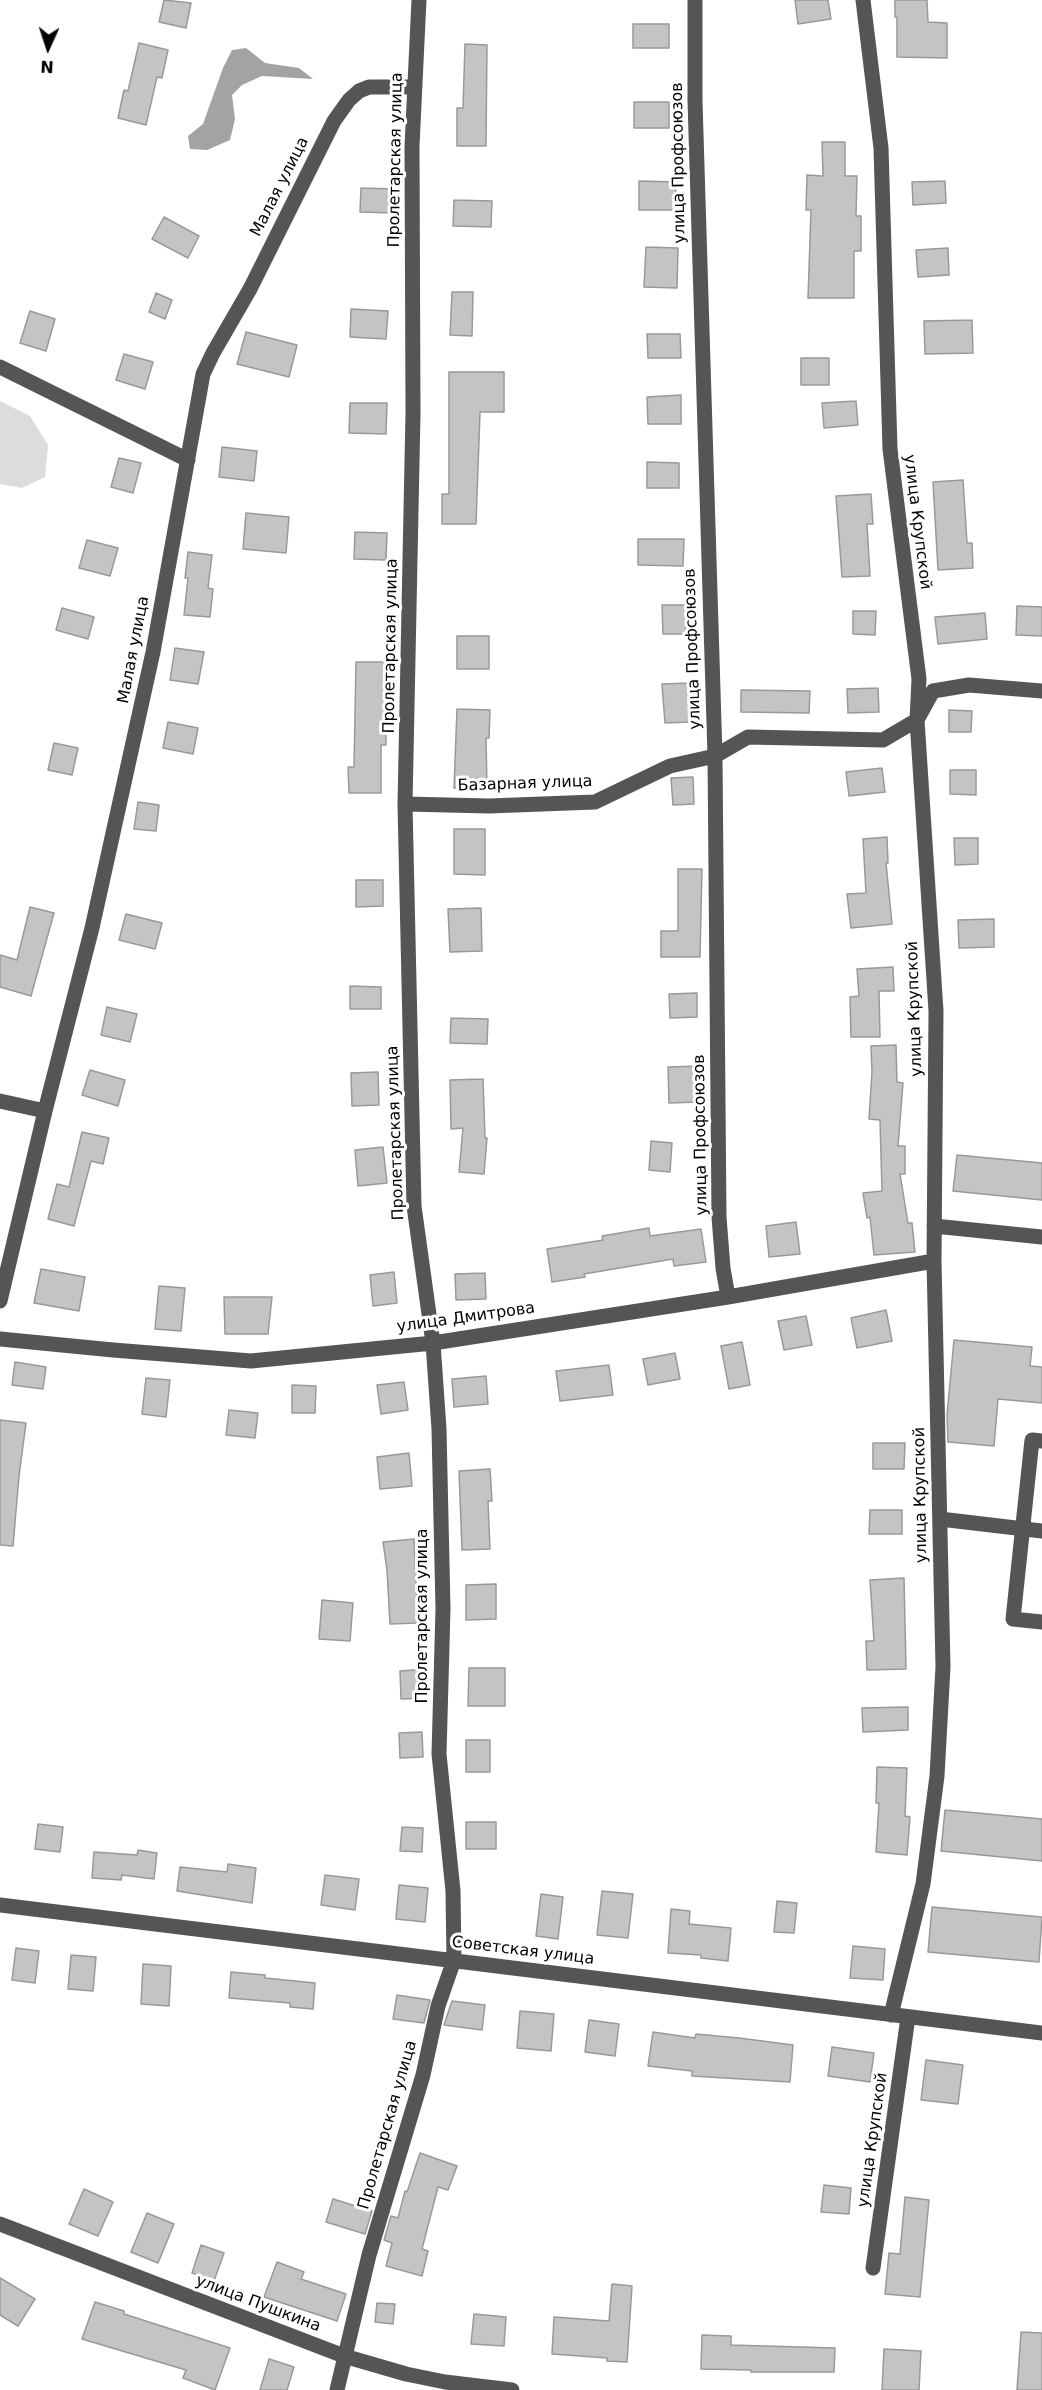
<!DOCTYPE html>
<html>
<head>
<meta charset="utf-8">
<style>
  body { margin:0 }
  #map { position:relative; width:1042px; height:2390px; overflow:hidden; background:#fff; font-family:"DejaVu Sans",sans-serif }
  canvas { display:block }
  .north { position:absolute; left:18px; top:18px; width:60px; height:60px; -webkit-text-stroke:4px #fff; paint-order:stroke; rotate:183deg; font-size:16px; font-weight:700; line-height:24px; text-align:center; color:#000 }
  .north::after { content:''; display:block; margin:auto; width:21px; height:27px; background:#000; clip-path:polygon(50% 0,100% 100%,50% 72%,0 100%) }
</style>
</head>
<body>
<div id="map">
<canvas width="1042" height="2390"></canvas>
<div class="north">N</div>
</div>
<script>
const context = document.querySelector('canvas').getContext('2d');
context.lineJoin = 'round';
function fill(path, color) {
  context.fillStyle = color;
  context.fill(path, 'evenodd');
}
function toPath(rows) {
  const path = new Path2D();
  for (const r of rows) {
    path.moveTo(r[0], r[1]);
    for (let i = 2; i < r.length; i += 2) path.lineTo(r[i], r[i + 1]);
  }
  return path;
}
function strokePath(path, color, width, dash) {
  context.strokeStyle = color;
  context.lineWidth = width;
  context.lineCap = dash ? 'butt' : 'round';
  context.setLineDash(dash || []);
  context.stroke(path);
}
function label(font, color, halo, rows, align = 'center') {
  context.font = font + ' "DejaVu Sans",sans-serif';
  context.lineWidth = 6;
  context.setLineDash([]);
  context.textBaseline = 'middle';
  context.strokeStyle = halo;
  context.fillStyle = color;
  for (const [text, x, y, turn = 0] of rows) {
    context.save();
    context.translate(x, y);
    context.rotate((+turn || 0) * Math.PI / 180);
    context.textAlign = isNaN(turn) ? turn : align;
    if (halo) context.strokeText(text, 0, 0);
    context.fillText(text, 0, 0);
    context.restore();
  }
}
const green = toPath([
  [0,401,30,416,48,445,45,477,22,488,0,484]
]);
const water = toPath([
  [246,48,265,63,299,68,313,79,262,76,242,85,232,95,235,119,230,140,207,150,190,149,188,136,203,124,223,68,232,50]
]);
const building = toPath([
  [164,0,191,3,186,28,159,22,164,0],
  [795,0,828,0,831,19,798,24,795,0],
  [895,0,927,0,928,22,947,23,947,58,897,57,897,17,895,17,895,0],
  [633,24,669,24,669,48,633,48,633,24],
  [139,43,168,50,162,78,157,77,146,125,118,118,124,90,128,91,139,43],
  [465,44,487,45,486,146,457,146,457,108,463,108,465,44],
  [634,102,669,102,669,128,634,128,634,102],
  [822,142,845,142,845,176,857,176,856,216,861,216,861,251,854,251,854,298,808,298,811,210,806,210,807,175,823,176,822,142],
  [639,181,676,182,675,210,639,210,639,181],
  [945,181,946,203,913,205,912,182,945,181],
  [361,188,394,189,393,213,360,212,361,188],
  [454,200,492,201,491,227,453,226,454,200],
  [164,217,199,236,188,258,152,239,164,217],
  [646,247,678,248,677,288,644,287,646,247],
  [948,248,949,275,918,277,916,250,948,248],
  [452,292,473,292,472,336,450,335,452,292],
  [156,293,172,300,165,319,149,312,156,293],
  [351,309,388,311,386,339,350,337,351,309],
  [30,311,55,319,46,351,20,343,30,311],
  [972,320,973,353,925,354,924,321,972,320],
  [246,332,297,345,289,377,237,364,246,332],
  [647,334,680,334,681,358,648,358,647,334],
  [124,354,153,362,145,389,116,380,124,354],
  [801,358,829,358,829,385,801,385,801,358],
  [449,372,504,372,504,412,480,412,476,524,442,524,442,494,449,494,449,372],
  [681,395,681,424,648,424,647,397,681,395],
  [856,401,858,425,824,428,822,403,856,401],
  [350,403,387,403,386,434,349,433,350,403],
  [222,447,257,451,254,481,219,477,222,447],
  [119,458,141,463,133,493,111,487,119,458],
  [647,462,679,463,679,488,647,488,647,462],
  [963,480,967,543,972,543,973,568,938,570,933,482,963,480],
  [871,494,873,524,867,524,870,576,842,577,836,496,871,494],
  [246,513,289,517,286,553,243,549,246,513],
  [355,532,387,533,386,560,354,559,355,532],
  [638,539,684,539,683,566,638,565,638,539],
  [87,540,118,548,110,576,79,568,87,540],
  [188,552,212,555,208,588,213,589,210,617,184,615,188,578,185,578,188,552],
  [662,605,685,605,686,634,663,634,662,605],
  [1017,606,1042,607,1042,636,1016,635,1017,606],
  [62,608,94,617,88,639,56,630,62,608],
  [853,611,876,611,875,635,853,634,853,611],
  [985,613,987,639,938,644,935,617,985,613],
  [457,636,489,636,489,669,457,669,457,636],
  [175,648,204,652,198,684,170,680,175,648],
  [356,662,386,662,386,745,381,745,381,793,349,793,348,767,354,767,356,662],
  [689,683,691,722,665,723,662,684,689,683],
  [878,688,879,712,848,713,847,689,878,688],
  [741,690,810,691,809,713,741,712,741,690],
  [457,709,490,710,489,738,486,738,487,788,454,788,457,709],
  [949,710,972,711,971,732,949,732,949,710],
  [168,722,198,728,193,754,163,748,168,722],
  [54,743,78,748,72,775,48,770,54,743],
  [882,768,885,792,849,796,846,772,882,768],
  [950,770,976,770,976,795,950,794,950,770],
  [693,777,694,804,673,805,671,778,693,777],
  [138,802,159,805,156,831,134,829,138,802],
  [454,829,485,829,485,875,454,874,454,829],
  [887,837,888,863,886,863,892,924,851,928,847,894,866,893,863,839,887,837],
  [954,838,978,838,978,864,955,865,954,838],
  [678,869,702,869,700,957,661,957,661,931,678,931,678,869],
  [356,880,383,880,383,906,356,907,356,880],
  [30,907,54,913,31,996,0,987,0,955,17,960,30,907],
  [481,908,482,951,450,952,448,909,481,908],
  [126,914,162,923,155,949,119,940,126,914],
  [994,919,994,947,959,948,958,920,994,919],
  [893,967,894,991,879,991,880,1037,851,1037,850,997,859,996,857,969,893,967],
  [350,986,381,987,381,1009,350,1009,350,986],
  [697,993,697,1017,670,1018,669,994,697,993],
  [107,1007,137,1014,130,1042,101,1035,107,1007],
  [451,1018,488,1019,487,1044,450,1043,451,1018],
  [896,1045,897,1082,903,1083,898,1146,905,1146,905,1174,900,1174,908,1223,912,1223,915,1252,874,1255,870,1217,867,1218,863,1193,882,1191,880,1120,869,1119,872,1072,871,1046,896,1045],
  [699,1066,700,1102,669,1103,668,1067,699,1066],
  [90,1070,125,1080,118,1106,82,1095,90,1070],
  [378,1072,379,1105,352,1106,351,1073,378,1072],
  [483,1079,485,1138,487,1138,484,1174,459,1172,463,1128,451,1129,450,1080,483,1079],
  [82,1132,109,1138,103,1164,91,1161,74,1226,48,1219,57,1184,69,1187,82,1132],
  [651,1141,672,1143,670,1172,649,1170,651,1141],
  [383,1147,387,1183,358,1186,355,1150,383,1147],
  [957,1155,1042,1163,1042,1200,953,1191,957,1155],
  [796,1222,800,1254,769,1257,766,1226,796,1222],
  [649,1228,650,1236,701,1229,706,1262,674,1266,673,1259,584,1274,585,1277,552,1282,547,1249,603,1240,602,1236,649,1228],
  [41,1269,85,1277,79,1311,34,1303,41,1269],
  [394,1272,397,1303,373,1306,370,1275,394,1272],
  [485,1273,486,1299,456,1300,455,1274,485,1273],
  [159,1286,185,1288,181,1331,155,1329,159,1286],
  [224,1297,272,1297,268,1334,225,1334,224,1297],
  [886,1310,892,1341,857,1348,851,1318,886,1310],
  [806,1316,812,1345,784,1350,778,1321,806,1316],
  [954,1340,1032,1347,1030,1366,1042,1367,1042,1403,998,1399,994,1446,948,1442,947,1415,954,1340],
  [742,1342,750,1385,729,1389,721,1346,742,1342],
  [675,1353,680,1379,648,1385,643,1359,675,1353],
  [15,1362,46,1367,43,1389,12,1385,15,1362],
  [609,1365,613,1395,560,1401,556,1371,609,1365],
  [486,1376,488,1404,454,1407,452,1379,486,1376],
  [146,1378,170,1380,166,1417,142,1414,146,1378],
  [404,1382,408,1410,381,1414,377,1385,404,1382],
  [292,1385,316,1386,315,1413,292,1413,292,1385],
  [229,1410,258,1413,255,1438,226,1435,229,1410],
  [0,1420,26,1423,19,1476,13,1546,0,1545,0,1420],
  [873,1443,905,1443,904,1469,873,1469,873,1443],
  [409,1453,412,1486,380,1489,377,1457,409,1453],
  [490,1469,492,1501,488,1501,490,1549,462,1550,459,1471,490,1469],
  [870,1510,902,1510,902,1534,869,1534,870,1510],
  [414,1539,418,1623,390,1624,387,1570,383,1542,414,1539],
  [904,1578,906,1669,867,1670,866,1641,874,1641,870,1580,904,1578],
  [496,1584,496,1619,466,1620,466,1585,496,1584],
  [322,1600,353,1603,350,1641,319,1639,322,1600],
  [469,1668,505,1668,505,1706,468,1706,469,1668],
  [426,1669,427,1698,401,1699,400,1671,426,1669],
  [908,1707,908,1730,863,1732,862,1708,908,1707],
  [422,1732,423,1757,400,1758,399,1733,422,1732],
  [466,1740,490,1740,490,1772,466,1772,466,1740],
  [877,1767,907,1768,905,1816,910,1817,907,1855,876,1852,879,1803,876,1803,877,1767],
  [945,1810,1042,1819,1042,1861,941,1851,945,1810],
  [466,1822,496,1822,496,1849,466,1849,466,1822],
  [38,1824,63,1827,60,1852,35,1849,38,1824],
  [402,1827,423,1828,422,1852,400,1851,402,1827],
  [138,1850,157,1853,154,1879,122,1875,121,1880,92,1878,94,1852,137,1855,138,1850],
  [228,1864,256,1868,252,1903,177,1891,180,1867,227,1872,228,1864],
  [325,1875,359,1879,355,1910,321,1905,325,1875],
  [399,1885,428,1888,425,1922,396,1919,399,1885],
  [602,1891,633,1894,628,1938,597,1935,602,1891],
  [541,1894,563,1897,558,1939,536,1936,541,1894],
  [777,1901,797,1903,794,1933,774,1932,777,1901],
  [932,1907,1042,1917,1039,1962,928,1952,932,1907],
  [671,1909,690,1911,689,1924,731,1928,728,1961,701,1958,701,1955,668,1953,671,1909],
  [853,1946,885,1949,883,1980,850,1978,853,1946],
  [16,1948,39,1951,35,1983,12,1980,16,1948],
  [71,1955,96,1957,93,1991,68,1989,71,1955],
  [143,1964,171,1966,169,2006,141,2004,143,1964],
  [231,1972,265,1975,265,1978,315,1983,313,2009,290,2007,290,2003,229,1998,231,1972],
  [397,1995,430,2000,424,2023,393,2019,397,1995],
  [452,2001,485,2005,482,2030,444,2025,452,2001],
  [520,2011,554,2014,551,2051,517,2048,520,2011],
  [589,2020,619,2024,615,2056,585,2052,589,2020],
  [653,2032,695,2038,696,2034,739,2038,793,2045,790,2082,692,2076,692,2071,648,2066,653,2032],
  [832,2047,874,2053,870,2082,828,2076,832,2047],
  [926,2060,963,2065,958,2104,921,2100,926,2060],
  [420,2153,457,2166,448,2190,438,2187,422,2249,428,2251,422,2276,386,2266,392,2243,384,2240,391,2216,398,2218,405,2191,407,2192,420,2153],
  [824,2185,851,2188,849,2214,821,2212,824,2185],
  [84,2189,113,2202,98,2236,69,2224,84,2189],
  [905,2197,929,2200,920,2297,885,2294,889,2253,900,2254,905,2197],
  [333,2199,372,2211,365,2234,326,2222,333,2199],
  [147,2213,174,2224,158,2263,131,2252,147,2213],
  [201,2245,224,2253,214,2281,192,2273,201,2245],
  [277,2262,304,2272,301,2279,346,2294,337,2321,264,2297,277,2262],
  [0,2278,35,2299,18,2326,0,2315,0,2278],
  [612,2284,632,2286,627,2362,607,2361,607,2358,552,2354,554,2317,609,2321,612,2284],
  [95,2302,124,2311,124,2314,230,2348,215,2390,183,2378,186,2370,82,2339,95,2302],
  [377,2303,395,2304,393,2324,375,2322,377,2303],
  [474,2314,506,2317,504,2346,471,2344,474,2314],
  [1021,2332,1042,2333,1042,2390,1017,2390,1021,2332],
  [702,2335,731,2336,731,2345,835,2348,834,2372,751,2372,751,2370,701,2369,702,2335],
  [884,2349,921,2351,919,2390,882,2390,884,2349],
  [269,2359,294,2367,287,2390,260,2390,269,2359]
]);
const minor = toPath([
  [695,0,695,101,715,756,719,1217,723,1268,728,1297],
  [863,0,881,148,890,449,919,679,917,720,936,1011,934,1261,943,1667,937,1776,923,1884,891,2015],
  [0,367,188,460],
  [405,804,489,806,595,802,670,766,715,756,748,737,883,740,917,720,933,691,969,685,1042,691],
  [0,1101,45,1111],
  [934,1226,1042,1237],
  [0,1301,45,1111,92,928,153,652,203,374,213,353,250,289,334,121,349,100,359,91,369,87,415,87],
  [0,1339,113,1350,251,1361,433,1343,728,1297,934,1261],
  [1042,1441,1032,1440,1013,1619,1042,1622],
  [940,1519,1042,1531],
  [0,1905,1042,2033],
  [0,2224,344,2356,406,2374,445,2382,512,2390],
  [873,2268,908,2017],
  [337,2390,369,2255,423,2075,438,2006,454,1960,453,1891,439,1754,443,1609,439,1429,433,1343,414,1206,405,804,413,413,412,146,419,0]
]);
const streetNames = [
  ["Пролетарская улица",396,160,-89],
  ["улица Профсоюзов",679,163,-91],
  ["Малая улица",280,187,-63],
  ["улица Крупской",917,522,83],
  ["Пролетарская улица",391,646,-89],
  ["улица Профсоюзов",693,649,-92],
  ["Малая улица",134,650,-79],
  ["Базарная улица",525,784,-2],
  ["улица Крупской",915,1009,-92],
  ["Пролетарская улица",396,1133,-92],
  ["улица Профсоюзов",701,1135,-91],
  ["улица Дмитрова",466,1318,-8],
  ["улица Крупской",921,1495,-91],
  ["Пролетарская улица",423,1616,-90],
  ["Советская улица",523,1951,7],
  ["Пролетарская улица",388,2125,-74],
  ["улица Крупской",873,2140,-82],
  ["улица Пушкина",258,2304,21]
];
fill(green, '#dcdcdc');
fill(water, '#a3a3a3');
fill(building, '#c4c4c4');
strokePath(building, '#999', 1.5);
strokePath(minor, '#555', 15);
label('16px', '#000', '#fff', streetNames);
</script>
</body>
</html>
